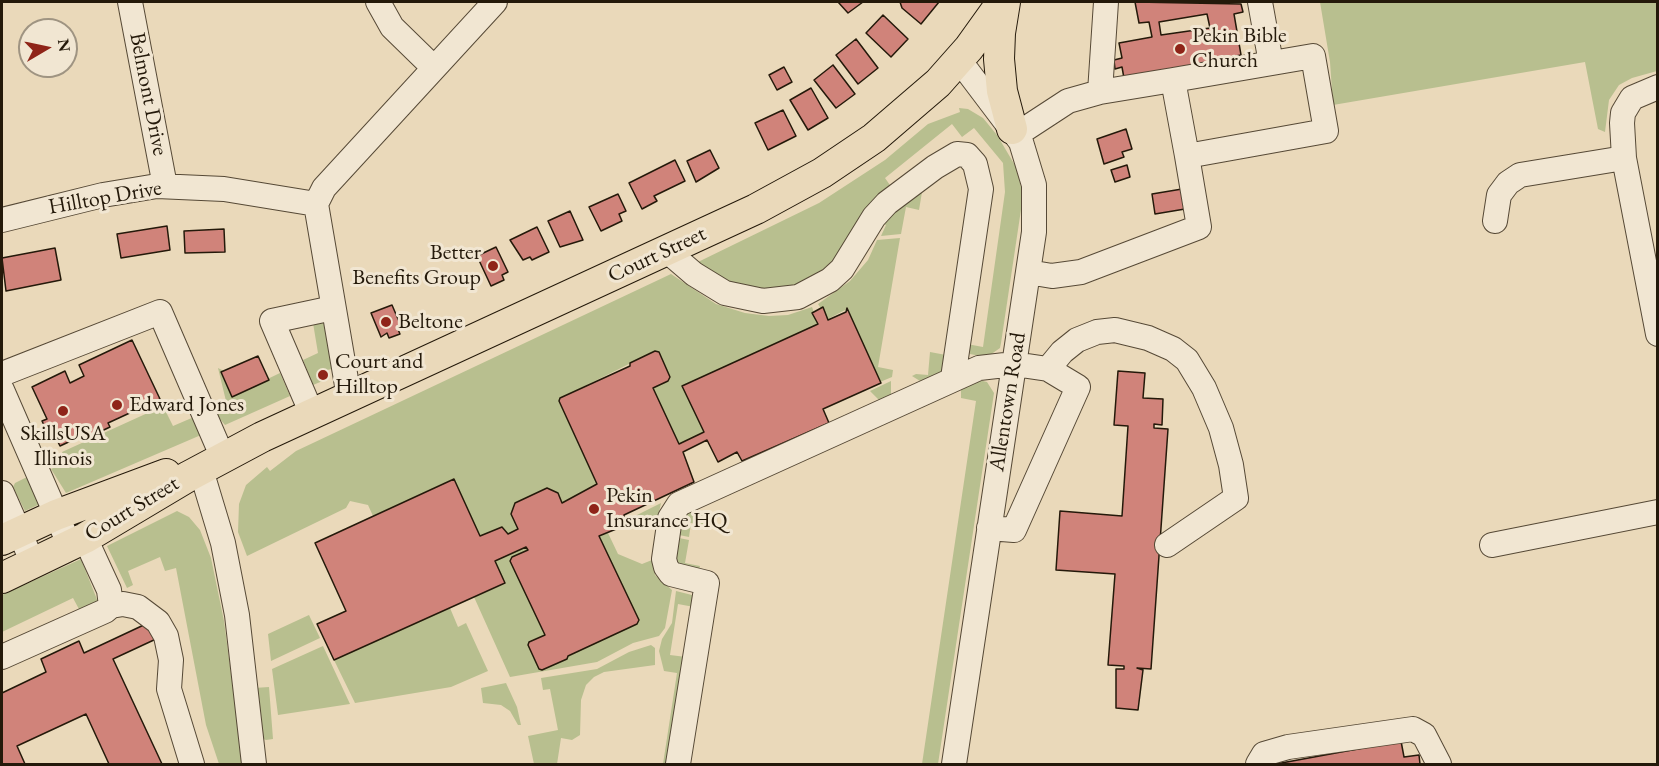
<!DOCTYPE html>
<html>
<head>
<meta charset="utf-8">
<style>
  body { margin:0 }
  #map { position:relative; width:1659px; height:766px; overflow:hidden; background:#ead9ba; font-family:"EB Garamond",serif }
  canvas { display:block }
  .frame { position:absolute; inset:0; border:3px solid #24190a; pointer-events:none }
  .north { position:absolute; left:18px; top:18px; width:60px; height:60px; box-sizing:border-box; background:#f1e6d2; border:2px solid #9f9482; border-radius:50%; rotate:81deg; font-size:16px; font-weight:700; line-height:24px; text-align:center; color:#24190a }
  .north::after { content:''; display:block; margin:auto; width:21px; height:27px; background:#8f2418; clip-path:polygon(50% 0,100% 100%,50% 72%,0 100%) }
</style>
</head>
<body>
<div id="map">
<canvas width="1659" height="766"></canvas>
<div class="frame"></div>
<div class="north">N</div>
</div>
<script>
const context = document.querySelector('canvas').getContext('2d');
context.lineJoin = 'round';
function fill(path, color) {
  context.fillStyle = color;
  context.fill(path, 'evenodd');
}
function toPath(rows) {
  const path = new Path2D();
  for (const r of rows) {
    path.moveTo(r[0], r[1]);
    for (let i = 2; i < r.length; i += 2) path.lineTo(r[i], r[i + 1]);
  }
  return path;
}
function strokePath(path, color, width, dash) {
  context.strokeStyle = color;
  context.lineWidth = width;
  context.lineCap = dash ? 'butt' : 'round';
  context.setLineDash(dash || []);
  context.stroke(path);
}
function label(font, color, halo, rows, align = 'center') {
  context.font = font + ' "EB Garamond",serif';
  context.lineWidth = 6;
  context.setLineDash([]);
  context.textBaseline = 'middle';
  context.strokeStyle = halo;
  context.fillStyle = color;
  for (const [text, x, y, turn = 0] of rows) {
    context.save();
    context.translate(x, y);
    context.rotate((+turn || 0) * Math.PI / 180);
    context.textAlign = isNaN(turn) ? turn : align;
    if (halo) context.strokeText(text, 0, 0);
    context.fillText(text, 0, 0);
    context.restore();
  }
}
const green = toPath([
  [1320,2,1657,2,1657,71,1632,78,1619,85,1609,100,1605,132,1598,129,1585,62,1333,105,1330,62],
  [959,108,968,109,983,118,997,135,1016,167,1021,187,1022,203,1001,343,1000,348,990,355,985,357,970,354,967,344,983,347,1005,192,1003,163,974,128,962,137,952,124,885,178,892,188,861,222,824,274,785,292,727,284,698,262,819,203,885,160,928,124,960,112],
  [918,188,922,192,919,210,906,207,901,234,881,236,886,225,883,224],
  [900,238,878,367,893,370,892,377,880,382,847,309,828,319,818,304,850,281,868,260,877,240],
  [671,274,716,304,745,313,769,316,788,315,812,307,818,324,683,386,704,432,679,444,653,388,668,381,670,377,655,351,561,398,559,402,597,484,562,503,558,493,547,489,518,529,508,534,502,527,480,536,453,479,373,516,368,505,350,501,346,508,247,556,238,532,239,504,246,485,267,467,270,471,296,451],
  [323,320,332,369,327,370,325,380,313,385,303,360,318,353,313,323],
  [930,352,946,355,942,373,920,381,912,376,916,374,928,375],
  [218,368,224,371,221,373,232,396,280,373,290,396,225,425,214,412,212,405,226,401],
  [979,380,987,382,994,393,938,764,922,764,976,401,961,398,961,387],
  [891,381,891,401,879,400,870,391],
  [163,406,173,426,194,417,201,435,66,493,51,469,66,462,62,452],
  [29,476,40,504,25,511,13,487,15,483],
  [661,503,657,522,648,526,631,518],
  [177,511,189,517,200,530,211,558,224,621,243,764,219,764,206,725,176,568,165,571,160,557,128,571,133,585,127,588,107,546],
  [692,511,707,517,705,525,691,523,689,537,679,535,681,520,685,513],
  [608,533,618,554,642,564,652,560,655,575,672,590,665,628,659,636,633,643,597,662,510,677,474,597,505,584,495,561,526,547,528,550,510,561,545,635,529,641,528,645,539,669,542,670,638,620,599,536],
  [679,538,689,540,685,563,700,566,699,570,679,568,676,558],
  [81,559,98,602,80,611,73,598,2,632,2,595],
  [676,591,696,596,694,607,678,604,670,655,686,657,669,764,663,764,677,673,664,671,659,651,662,639,672,623],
  [450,608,458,627,466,623,488,671,451,687,355,703,334,660],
  [309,615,320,638,271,661,268,634],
  [651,645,655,648,655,665,604,672,594,677,586,685,581,700,580,735,572,740,561,738,557,764,534,764,528,736,558,730,550,689,543,690,541,678,597,669,629,652],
  [323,646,350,704,278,715,272,669],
  [506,683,517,707,521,725,518,725,510,711,501,705,483,703,481,688],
  [269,687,273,739,266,740,261,738,254,688]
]);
const building = toPath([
  [838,2,863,2,848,13,838,2],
  [900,2,939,2,921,24,902,8,900,2],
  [1135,2,1241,4,1243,12,1234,14,1241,55,1210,61,1211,67,1125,84,1122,67,1115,69,1114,60,1122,58,1119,43,1152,37,1149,22,1139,23,1135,2],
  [1207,14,1210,28,1161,35,1159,22,1207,14],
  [883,15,908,39,891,57,866,33,883,15],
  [856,39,878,68,858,84,836,55,856,39],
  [833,65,855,94,836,108,814,80,833,65],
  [784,67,792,82,777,90,769,75,784,67],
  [811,88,828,118,808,130,790,100,811,88],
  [783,110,796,136,768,150,755,123,783,110],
  [1126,129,1132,149,1122,152,1124,157,1104,164,1097,139,1126,129],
  [710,150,719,168,696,182,687,161,710,150],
  [675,160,685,181,654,196,657,201,642,209,629,183,675,160],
  [1127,165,1130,177,1115,182,1111,170,1127,165],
  [1182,189,1185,209,1155,214,1152,194,1182,189],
  [618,194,626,211,619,214,622,221,601,231,589,207,618,194],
  [570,211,583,240,560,247,548,221,570,211],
  [167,226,170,250,121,258,117,234,167,226],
  [537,227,549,252,532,260,530,257,523,260,510,240,537,227],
  [224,229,225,252,185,253,184,231,224,229],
  [496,247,508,272,502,275,504,280,491,286,477,256,496,247],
  [55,248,61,280,6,291,2,258,55,248],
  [392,305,401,326,397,327,400,334,389,338,387,333,381,337,371,313,392,305],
  [823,307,828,320,846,312,847,308,881,383,823,409,829,423,742,461,737,452,718,462,707,440,683,452,694,482,624,515,626,525,599,536,639,620,637,624,568,656,567,659,542,670,539,669,528,645,529,642,545,635,510,561,512,557,528,550,526,547,495,561,505,583,334,660,317,624,346,611,315,543,454,479,480,536,502,527,508,534,518,529,511,514,515,503,547,488,558,493,562,503,597,484,559,401,560,398,630,366,630,363,655,351,659,352,670,377,668,381,653,388,679,444,704,432,682,386,818,324,812,313,823,307],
  [132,340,160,399,108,423,110,427,91,436,90,432,60,446,55,436,50,438,42,421,47,419,32,387,65,371,70,383,84,376,79,365,132,340],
  [258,356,269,380,232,397,221,372,258,356],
  [1118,371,1145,373,1143,398,1163,399,1162,425,1154,424,1154,428,1168,429,1151,669,1137,668,1143,670,1138,710,1116,708,1116,669,1124,669,1124,666,1108,665,1115,574,1056,570,1060,511,1122,516,1128,426,1114,425,1118,371],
  [148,623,156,639,113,659,162,764,109,764,86,714,17,746,25,764,2,764,2,693,46,672,41,659,79,641,84,653,148,623],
  [1401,741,1404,757,1419,755,1420,764,1276,764,1401,741]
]);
const minor = toPath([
  [130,2,165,186],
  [378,2,392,27,433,67],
  [1260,2,1271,63],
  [1658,87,1632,98,1623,113,1622,123,1624,158,1658,334],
  [1100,92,1106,2],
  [1016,135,1068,101,1100,92,1173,80,1187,156,1326,131,1313,56,1173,80],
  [2,220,103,195,157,186,224,189,316,204],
  [1495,221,1499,195,1508,183,1520,175,1624,158],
  [666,250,694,274,725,293,763,301,798,297,830,280,842,269,874,217,887,203,935,167,957,154,967,155,975,164,981,189,953,378],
  [1028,272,1052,276,1081,272,1199,227,1187,156],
  [1048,369,1062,352,1077,340,1097,332,1115,330,1148,338,1173,349,1187,360,1204,388,1221,428,1231,465,1236,498,1167,545],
  [2,374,160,312,223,458],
  [2,390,70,546],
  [349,397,316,204,324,188,495,2],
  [312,414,272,321,333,308],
  [201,470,223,543,237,615,254,764],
  [2,493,33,563],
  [1492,545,1658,512],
  [111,606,123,604,138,607,158,622,166,636,171,660,169,689,192,764],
  [2,657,105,611,111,606,109,590,85,538],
  [678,764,707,583,671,574,666,567,664,559,670,518,679,504,979,368,1014,364,1048,369,1078,387,1014,530,989,528],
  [954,764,1034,232,1034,185,1021,142,959,60],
  [1258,764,1264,754,1288,747,1413,729,1424,735,1439,764]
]);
const major = toPath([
  [1005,2,1000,33,999,59,1002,91,1012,129],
  [2,540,56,515,166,474],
  [2,578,85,538,189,476,262,437,756,209,822,173,874,138,938,83,969,48,1002,2]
]);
const markers = [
  [1180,49,6,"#8f2418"],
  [493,266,6,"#8f2418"],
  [386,322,6,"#8f2418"],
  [323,375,6,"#8f2418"],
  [117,405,6,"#8f2418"],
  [63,411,6,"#8f2418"],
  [594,509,6,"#8f2418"]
];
const poiNames = [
  ["Pekin Bible",1192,36],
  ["Church",1192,61],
  ["Better",481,253,"right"],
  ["Benefits Group",481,278,"right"],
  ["Beltone",398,322],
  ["Court and",335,362],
  ["Hilltop",335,387],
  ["Edward Jones",129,405],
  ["SkillsUSA",63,434,"center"],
  ["Illinois",63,459,"center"],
  ["Pekin",606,496],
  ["Insurance HQ",606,521]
];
const streetNames = [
  ["Belmont Drive",148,94,79],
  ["Hilltop Drive",105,198,-10],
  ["Court Street",657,255,-25],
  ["Allentown Road",1008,402,-81],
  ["Court Street",132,509,-31]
];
fill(green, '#b8bf8f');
fill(building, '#d0837a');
strokePath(building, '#24190a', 1.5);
strokePath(minor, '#564936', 26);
strokePath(major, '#24190a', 32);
strokePath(minor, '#f1e6d2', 24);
strokePath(major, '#ead9ba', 30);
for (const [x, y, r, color] of markers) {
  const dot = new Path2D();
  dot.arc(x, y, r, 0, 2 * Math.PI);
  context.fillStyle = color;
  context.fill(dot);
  strokePath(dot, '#f1e6d2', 2);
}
label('22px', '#24190a', '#f1e6d2', poiNames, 'left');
label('22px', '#24190a', '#f1e6d2', streetNames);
</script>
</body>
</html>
